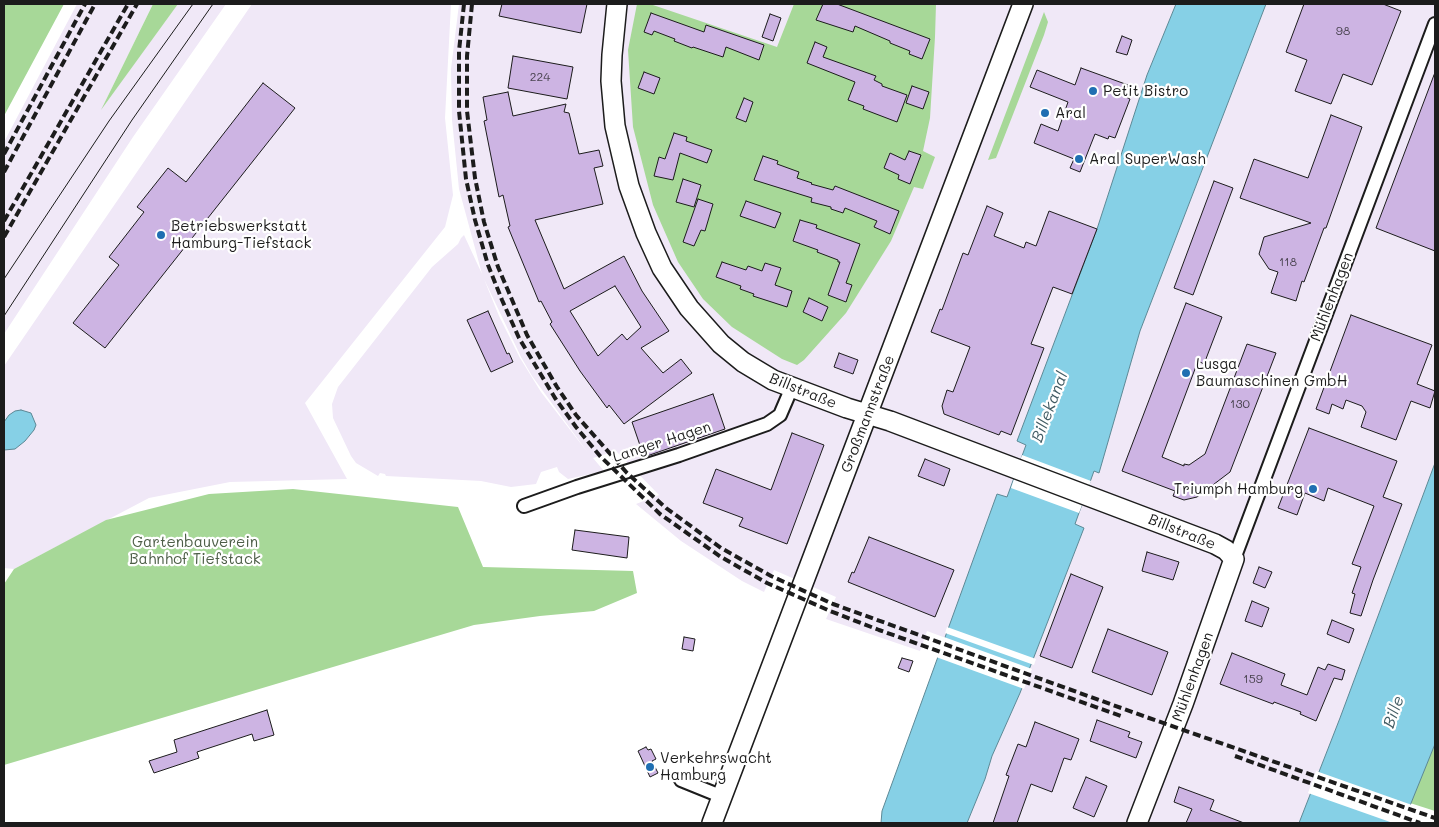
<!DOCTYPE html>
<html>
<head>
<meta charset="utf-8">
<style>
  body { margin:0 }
  #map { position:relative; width:1439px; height:827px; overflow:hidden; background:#fff; font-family:Mali,sans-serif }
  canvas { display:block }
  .frame { position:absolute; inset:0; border:5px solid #1c1c1c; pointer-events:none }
</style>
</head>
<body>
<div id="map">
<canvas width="1439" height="827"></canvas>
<div class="frame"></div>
</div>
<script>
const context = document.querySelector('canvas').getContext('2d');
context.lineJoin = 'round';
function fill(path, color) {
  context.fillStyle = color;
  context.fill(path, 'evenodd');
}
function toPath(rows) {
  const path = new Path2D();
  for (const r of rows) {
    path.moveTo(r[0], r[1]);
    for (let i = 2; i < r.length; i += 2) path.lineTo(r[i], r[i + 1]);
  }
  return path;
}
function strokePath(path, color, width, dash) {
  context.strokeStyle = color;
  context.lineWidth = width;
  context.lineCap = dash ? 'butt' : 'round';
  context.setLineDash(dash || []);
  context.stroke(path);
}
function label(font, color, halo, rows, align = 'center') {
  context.font = font + ' Mali,sans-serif';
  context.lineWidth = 4.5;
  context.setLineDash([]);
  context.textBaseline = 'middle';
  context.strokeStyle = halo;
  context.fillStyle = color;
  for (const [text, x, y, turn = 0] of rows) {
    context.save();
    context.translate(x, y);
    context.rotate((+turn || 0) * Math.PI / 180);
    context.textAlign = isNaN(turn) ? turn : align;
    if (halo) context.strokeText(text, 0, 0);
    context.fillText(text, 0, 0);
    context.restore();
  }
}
const built = toPath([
  [77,4,153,4,103,106,178,4,226,4,133,137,4,334,4,142],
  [252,4,451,4,445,118,453,195,445,227,305,403,347,479,230,482,149,498,14,569,4,568,4,366],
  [459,4,1176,4,1147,75,1097,229,1017,441,1026,445,1007,498,997,494,946,638,927,631,920,651,826,619,836,597,774,570,764,592,742,581,681,541,636,504,659,495,616,451,593,458,604,471,568,479,559,472,557,467,541,472,536,484,511,487,481,481,386,476,385,474,380,473,378,476,356,463,351,456,333,418,332,404,338,387,432,267,458,244,461,238,464,235,482,274,459,189,452,120,451,69],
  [484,279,521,357,532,376,588,453,541,392,520,358,499,316],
  [1266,4,1435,4,1435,463,1340,718,1299,823,967,823,985,779,992,756,1020,693,1084,528,1075,524,1094,471,1099,472,1140,331]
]);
const green = toPath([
  [4,4,64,4,4,116],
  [153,4,178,4,101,110],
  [637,4,650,4,777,47,794,4,936,4,935,37,930,118,923,151,935,157,923,189,914,187,891,241,846,313,804,360,797,365,782,359,732,327,703,299,678,262,653,205,633,127,628,50],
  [1044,12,1048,22,1044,35,996,158,988,160],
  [293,489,458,507,483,567,633,571,637,593,594,611,540,616,474,625,4,765,4,584,14,569,106,520,209,494],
  [1435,744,1435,811,1410,803]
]);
const water = toPath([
  [1176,4,1266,4,1140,331,1099,473,1094,471,1075,524,1084,528,1020,693,992,756,985,779,967,823,881,823,882,811,997,494,1007,497,1026,445,1017,441,1097,229,1147,75,1176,4],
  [21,410,31,413,36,425,34,430,25,441,15,449,4,450,4,422,9,415,15,411,21,410],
  [1435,463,1435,744,1403,823,1299,823,1340,718,1435,463]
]);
const pier = toPath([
  [1022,455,1091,481,1079,513,1011,488],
  [947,627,1036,659,1034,665,945,633],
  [944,637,1032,669,1024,689,936,657],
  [1316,771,1412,805,1405,823,1393,823,1308,793]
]);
const building = toPath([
  [502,4,587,4,581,33,499,16,502,4],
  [823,4,837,4,930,39,922,59,909,54,910,51,890,43,890,41,855,26,853,32,816,20,823,4],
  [1304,4,1383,4,1401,11,1372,85,1343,74,1331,104,1295,91,1307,60,1286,52,1304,4],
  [651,13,704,32,706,25,764,45,759,60,726,47,723,57,693,47,692,48,674,41,675,39,654,31,652,35,644,32,651,13],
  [770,14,781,18,773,41,762,37,770,14],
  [1122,36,1132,40,1127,55,1116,52,1122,36],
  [815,42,827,47,823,57,876,76,874,80,882,84,882,86,907,95,897,122,863,109,864,106,848,100,855,82,807,63,815,42],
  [513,56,573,67,567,99,508,88,513,56],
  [1081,68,1128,85,1124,96,1130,99,1115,138,1109,136,1108,139,1095,134,1080,172,1070,168,1074,159,1034,143,1041,124,1058,131,1068,102,1030,87,1037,70,1075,85,1081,68],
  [644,72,660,78,654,94,638,88,644,72],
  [1434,75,1435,75,1435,251,1376,228,1434,75],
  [263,83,295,108,105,348,73,323,119,265,109,257,144,212,137,207,168,168,186,182,263,83],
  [912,86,929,92,923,109,906,103,912,86],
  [508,92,513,116,566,104,564,112,569,113,579,154,599,150,603,166,594,168,603,204,535,220,564,289,624,256,642,291,669,331,641,348,663,373,681,359,692,373,624,424,609,405,607,408,580,371,550,324,552,322,541,301,539,302,508,227,510,226,503,195,499,197,484,121,487,120,483,97,508,92],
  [615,286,641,327,627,340,622,334,598,356,570,311,615,286],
  [744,98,753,102,746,122,736,118,744,98],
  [1331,115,1362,127,1326,228,1324,228,1304,282,1302,281,1296,301,1271,293,1278,272,1269,269,1259,254,1264,237,1311,223,1240,198,1254,159,1308,178,1331,115],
  [674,133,687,137,686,141,712,150,707,163,680,153,673,180,654,176,659,157,665,159,674,133],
  [909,151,921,155,910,184,898,179,899,175,884,168,890,153,905,160,909,151],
  [763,156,778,161,777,164,799,172,797,178,812,183,811,184,833,190,835,186,899,211,890,234,874,227,877,221,845,208,843,213,831,209,831,207,811,202,812,198,754,180,763,156],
  [683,179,701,185,694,207,676,202,683,179],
  [1214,181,1233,188,1193,295,1174,288,1214,181],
  [698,199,713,204,705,231,701,230,694,246,683,242,698,199],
  [746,201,781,213,775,228,740,216,746,201],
  [987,206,1003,213,994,236,1024,248,1026,242,1036,246,1049,211,1097,229,1072,294,1053,287,1031,344,1044,348,1011,435,1001,431,999,435,944,414,942,406,947,390,953,392,970,347,931,332,940,309,942,310,963,253,968,255,987,206],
  [800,220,817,225,816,228,860,244,846,283,852,285,846,302,828,295,840,262,838,262,838,260,817,252,818,250,793,241,800,220],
  [722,262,746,270,748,266,762,271,765,263,781,268,775,285,792,291,787,307,753,296,754,294,740,289,741,286,716,277,722,262],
  [809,298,828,307,822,321,803,312,809,298],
  [1186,303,1222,317,1204,364,1198,361,1162,457,1184,466,1184,464,1189,465,1205,454,1247,344,1276,353,1230,472,1197,497,1184,500,1173,496,1175,491,1122,471,1186,303],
  [488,311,507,354,509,353,513,362,491,372,467,320,488,311],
  [1351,315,1432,345,1417,384,1435,391,1430,408,1411,401,1396,440,1361,427,1366,412,1362,406,1346,400,1343,409,1332,404,1329,414,1316,409,1351,315],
  [839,353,858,360,853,374,834,367,839,353],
  [713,394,725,429,644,457,632,422,713,394],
  [1309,428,1397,461,1383,497,1402,504,1373,580,1361,616,1350,613,1355,594,1352,593,1361,567,1352,564,1374,506,1328,488,1324,501,1305,493,1297,515,1278,508,1309,428],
  [792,433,824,445,787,544,739,526,743,518,703,503,716,469,771,490,792,433],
  [925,459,950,469,944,486,918,476,925,459],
  [575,530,629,537,627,558,572,550,575,530],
  [869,537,954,570,935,617,848,582,852,572,854,573,869,537],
  [1147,552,1179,562,1173,580,1142,571,1147,552],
  [1259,567,1272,572,1265,588,1253,583,1259,567],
  [1071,574,1103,587,1072,668,1040,656,1071,574],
  [1252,601,1269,608,1262,627,1245,621,1252,601],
  [1332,620,1354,629,1349,643,1327,634,1332,620],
  [1108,629,1168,652,1152,695,1092,672,1108,629],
  [684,637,695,639,693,651,682,649,684,637],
  [1232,653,1285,674,1281,685,1307,695,1318,667,1325,670,1328,664,1345,670,1342,680,1334,678,1316,721,1300,714,1301,712,1274,702,1273,704,1220,684,1232,653],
  [902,658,913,661,909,672,898,668,902,658],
  [267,710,274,735,254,741,252,734,197,752,199,758,154,773,149,761,177,752,174,740,267,710],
  [1097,720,1130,732,1128,737,1142,742,1136,758,1090,741,1097,720],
  [1035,722,1079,739,1071,760,1064,758,1052,792,1031,784,1017,823,993,823,1009,776,1006,775,1018,744,1026,747,1035,722],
  [646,747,648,750,651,749,656,759,652,761,658,773,650,777,638,751,646,747],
  [1086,777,1107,786,1094,817,1073,808,1086,777],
  [1179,787,1214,800,1210,810,1244,823,1186,823,1192,809,1174,802,1179,787]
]);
const street = toPath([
  [524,506,577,487,679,455,767,424,780,415,792,387],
  [1234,559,1435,24],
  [681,780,723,797]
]);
const secondary = toPath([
  [617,4,612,55,611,81,615,126,629,186,646,233,662,268,689,308,721,344,743,362,773,380,847,408,890,421,1215,544,1226,550,1234,559,1183,704,1137,823],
  [712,823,1023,4]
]);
const tram = toPath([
  [4,279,109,121,193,4],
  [4,316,132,120,213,4]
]);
const rail = toPath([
  [464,4,459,51,459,111,466,179,475,220,488,265,502,300,519,338,555,398,576,427,600,456,660,514,721,557,767,583,830,611,879,630,1121,716],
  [472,4,467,56,467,111,475,178,484,222,498,267,527,335,557,387,576,415,627,473,666,508,721,548,771,576,833,604,1149,718,1435,818],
  [4,154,85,4],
  [4,172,95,4],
  [4,221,128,4],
  [4,237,137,4],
  [1235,756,1420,823]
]);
const markers = [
  [1093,91,5,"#1f6fb2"],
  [1045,113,5,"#1f6fb2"],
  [1079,159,5,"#1f6fb2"],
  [161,235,5,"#1f6fb2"],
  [1186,373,5,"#1f6fb2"],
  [1313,489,5,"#1f6fb2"],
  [650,767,5,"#1f6fb2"]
];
const numberNames = [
  ["98",1343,31],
  ["224",540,77],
  ["118",1288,262],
  ["130",1240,404],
  ["159",1253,679]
];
const poiNames = [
  ["Petit Bistro",1103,91],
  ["Aral",1055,113],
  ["Aral SuperWash",1089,159],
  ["Betriebswerkstatt",171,226],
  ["Hamburg-Tiefstack",171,243],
  ["Lusga",1196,364],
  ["Baumaschinen GmbH",1196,381],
  ["Triumph Hamburg",1303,489,"right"],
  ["Verkehrswacht",660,758],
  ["Hamburg",660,775]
];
const streetNames = [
  ["Mühlenhagen",1332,297,-69],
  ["Billstraße",803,391,22],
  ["Großmannstraße",868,414,-69],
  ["Langer Hagen",662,442,-18],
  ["Billstraße",1182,532,22],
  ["Mühlenhagen",1193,677,-70]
];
const parkNames = [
  ["Gartenbauverein",195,542],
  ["Bahnhof Tiefstack",195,559]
];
const waterNames = [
  ["Billekanal",1050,407,-69],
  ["Bille",1394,712,-70]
];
fill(built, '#f0e8f7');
fill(green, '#a7d898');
fill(water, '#86d0e6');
strokePath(water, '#5c8895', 1);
fill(pier, '#fff');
fill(building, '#cdb4e3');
strokePath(building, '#1c1c1c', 1);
strokePath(street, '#1c1c1c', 16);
strokePath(secondary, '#1c1c1c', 22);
strokePath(street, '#fff', 12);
strokePath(secondary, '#fff', 19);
strokePath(tram, '#1c1c1c', 1);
strokePath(rail, '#1c1c1c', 4, [8, 4]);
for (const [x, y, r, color] of markers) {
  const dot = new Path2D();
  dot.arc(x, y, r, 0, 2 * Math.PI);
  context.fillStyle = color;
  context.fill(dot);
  strokePath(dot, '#fff', 2);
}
label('12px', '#48424e', null, numberNames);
label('15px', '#1c1c1c', '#fff', poiNames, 'left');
label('15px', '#1c1c1c', '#fff', streetNames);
label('15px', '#4d5e47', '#fff', parkNames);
label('italic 16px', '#415b63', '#fff', waterNames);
</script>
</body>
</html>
